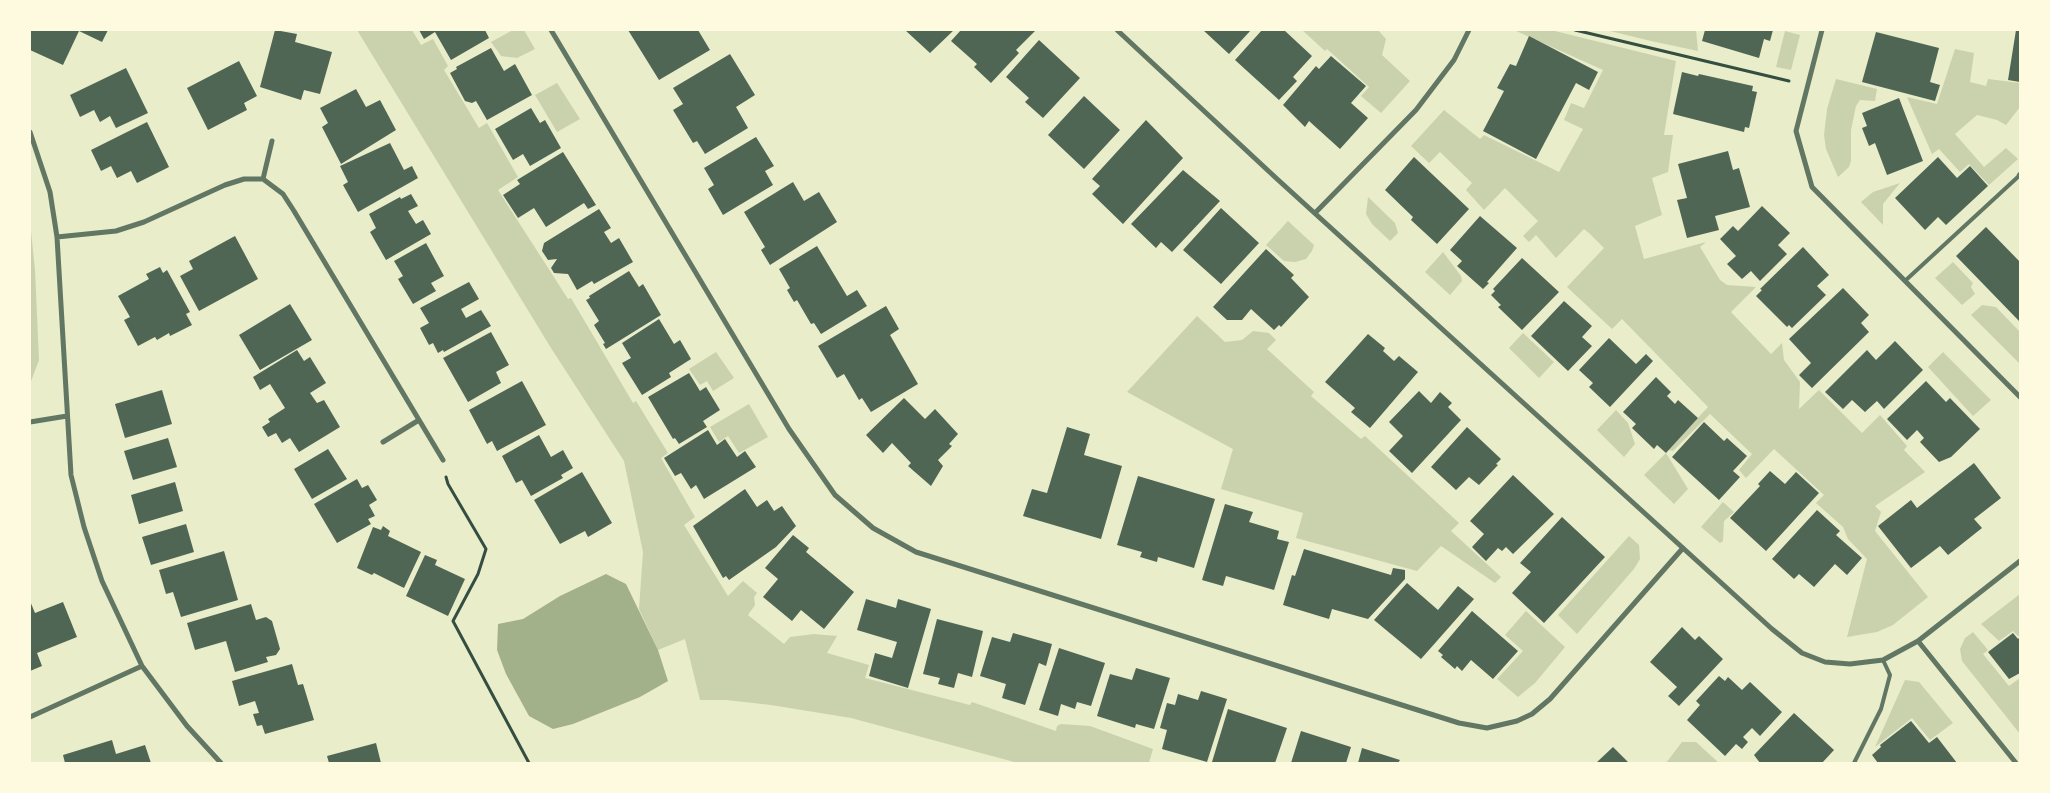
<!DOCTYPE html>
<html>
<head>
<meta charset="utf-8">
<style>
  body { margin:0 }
  #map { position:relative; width:2050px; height:793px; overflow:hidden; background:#e9edc9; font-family:Jost,sans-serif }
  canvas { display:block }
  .frame { position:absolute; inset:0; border:31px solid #fefae0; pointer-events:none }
</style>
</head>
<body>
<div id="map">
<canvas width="2050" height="793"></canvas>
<div class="frame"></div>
</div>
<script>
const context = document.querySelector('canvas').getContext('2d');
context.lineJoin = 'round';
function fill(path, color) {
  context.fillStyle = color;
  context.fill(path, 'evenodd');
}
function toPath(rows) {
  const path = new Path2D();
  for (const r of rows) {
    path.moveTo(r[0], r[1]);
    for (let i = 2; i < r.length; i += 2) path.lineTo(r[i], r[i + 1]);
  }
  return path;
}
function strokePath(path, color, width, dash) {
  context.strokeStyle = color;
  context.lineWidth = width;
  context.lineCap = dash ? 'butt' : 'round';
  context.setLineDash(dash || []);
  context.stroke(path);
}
const green = toPath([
  [357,30,412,30,421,45,433,39,448,66,444,70,479,128,487,123,518,177,498,190,568,299,571,298,633,403,636,401,668,453,661,458,695,517,684,525,728,596,743,581,757,593,754,597,755,605,748,615,784,644,790,637,814,634,837,636,827,653,869,665,865,678,970,705,972,702,1056,731,1057,726,1061,724,1090,726,1153,749,1149,763,1018,763,851,718,771,705,726,700,700,700,685,639,658,650,639,609,643,552,624,461,551,348],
  [513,30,524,30,535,49,517,58,501,56,491,42],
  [1302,30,1378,30,1386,39,1382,55,1410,81,1381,113,1361,96,1369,87,1327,49,1325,51],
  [1514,30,1551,30,1676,61,1664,135,1673,135,1668,172,1652,178,1662,215,1635,226,1644,259,1706,242,1700,247,1720,280,1727,285,1756,287,1731,312,1771,354,1782,343,1784,360,1800,382,1799,409,1819,390,1862,433,1880,415,1907,446,1904,450,1925,472,1875,506,1881,512,1875,531,1928,597,1893,625,1877,632,1847,637,1867,559,1848,539,1843,527,1816,503,1824,495,1774,449,1746,478,1739,470,1752,454,1710,414,1673,451,1668,450,1708,407,1622,319,1612,329,1567,287,1604,248,1590,234,1584,229,1556,258,1536,235,1529,242,1523,236,1538,221,1505,188,1484,210,1466,190,1472,183,1440,152,1429,163,1411,146,1444,110,1480,139,1484,135,1559,172,1583,129,1564,120,1571,103,1584,108,1603,70],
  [1606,30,1696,30,1698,51,1651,41],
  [1785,31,1800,35,1791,70,1776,67],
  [1955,49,1974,53,1970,82,1986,86,1988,79,2020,83,2020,107,2006,125,1997,120,1977,115,1955,134,1984,167,2006,148,2018,159,1989,185,1969,164,1960,172,1939,149,1932,154,1907,97,1937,104],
  [1836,79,1877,89,1875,101,1860,100,1856,106,1851,130,1851,161,1849,167,1838,177,1826,149,1824,135,1827,109],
  [557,83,580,119,557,132,535,95],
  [1900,183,1883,204,1883,225,1861,202,1873,192],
  [1368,197,1395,223,1398,233,1390,241,1372,224,1366,214],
  [30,221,35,270,39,360,30,384],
  [1288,221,1314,245,1312,251,1306,259,1295,262,1284,261,1266,245],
  [1443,252,1461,276,1462,281,1450,295,1425,272],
  [1953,262,1973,283,1971,287,1975,294,1962,305,1935,278],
  [1982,305,1996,307,2020,332,2020,364,1971,315],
  [1197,316,1225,342,1242,340,1253,331,1269,333,1276,340,1267,349,1314,392,1311,396,1361,439,1365,436,1459,523,1451,531,1501,577,1495,583,1441,546,1417,571,1296,538,1303,513,1221,489,1233,449,1127,392],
  [1523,333,1554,362,1539,378,1509,348],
  [716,352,734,378,713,391,707,381,700,385,689,369],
  [1943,352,1991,400,1973,416,1928,367],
  [749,404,768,437,739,453,728,436,719,442,710,427],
  [1616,410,1628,423,1635,444,1624,457,1597,430],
  [1666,453,1688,489,1674,504,1644,475],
  [1723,502,1734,512,1724,521,1723,541,1720,543,1701,527],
  [1629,536,1639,545,1640,559,1634,569,1577,634,1558,615],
  [2020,594,2020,634,2018,636,2013,631,1999,641,1981,624],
  [1526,611,1565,647,1535,683,1518,697,1497,679,1523,651,1505,635],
  [1973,632,1988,650,1983,654,2009,686,2020,678,2020,734,1962,661,1960,649,1965,638],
  [1905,680,1919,682,1953,723,1930,740,1912,718,1875,747],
  [1682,742,1696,742,1719,763,1666,763]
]);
const water = toPath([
  [606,574,626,584,658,650,668,681,640,697,573,724,553,729,529,716,506,674,497,650,498,624,523,619,560,596]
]);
const building = toPath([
  [30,30,108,30,102,42,79,31,63,65,30,50],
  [275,30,297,34,295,42,332,52,320,94,304,90,301,100,260,87],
  [419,30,485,30,489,38,451,60,435,32,424,39],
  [628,30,698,30,710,50,659,80],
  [905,30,954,30,930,53],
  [961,30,1036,30,1016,50,1019,53,991,83,974,67,977,64,951,41],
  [1203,30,1251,30,1229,54],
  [1262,30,1284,30,1312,56,1293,77,1297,81,1279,100,1235,60],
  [1705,30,1773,30,1770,41,1764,39,1759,58,1702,41],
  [2016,30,2020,30,2020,82,2008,80],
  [1876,32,1939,48,1930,82,1940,85,1935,101,1862,82],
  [1529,36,1598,72,1589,90,1576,83,1536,159,1483,131,1504,91,1497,88,1510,64,1516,66],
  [1039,40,1080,78,1043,118,1025,102,1029,98,1006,77],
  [491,48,504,71,515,64,532,95,487,120,476,101,472,103,465,101,450,73,457,69,456,67],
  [730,54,755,95,736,107,748,128,705,154,697,141,693,143,673,110,683,104,673,88],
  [1331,56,1366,86,1351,103,1368,118,1340,149,1309,121,1305,127,1283,105,1316,66,1319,69],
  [239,61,257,96,244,103,247,110,208,130,187,88],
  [126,68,148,113,116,128,110,116,100,122,94,110,80,117,70,95],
  [1682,72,1698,76,1699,74,1753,86,1752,91,1757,92,1749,128,1745,127,1744,132,1673,114],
  [356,89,366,107,380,100,396,130,341,164,322,127,328,123,320,108],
  [1084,96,1120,130,1084,169,1048,135],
  [1899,98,1923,161,1887,175,1875,143,1869,146,1862,128,1867,126,1862,113],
  [531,108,540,123,545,120,561,148,530,166,523,154,513,160,495,129],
  [1146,120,1183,158,1123,224,1092,194,1100,186,1092,179],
  [147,122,169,167,137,183,131,171,117,178,111,166,101,171,91,150],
  [756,137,774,166,765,171,773,185,723,215,708,189,714,185,704,168],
  [390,143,404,170,412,166,418,178,358,212,343,185,348,182,340,166],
  [1728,151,1733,170,1739,168,1750,207,1715,216,1719,230,1687,238,1677,200,1687,198,1678,164],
  [563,152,596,205,588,209,584,203,546,227,534,208,518,218,503,195,520,184,517,180],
  [1414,157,1469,209,1437,244,1411,220,1413,217,1385,190],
  [1938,157,1957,178,1970,166,1988,186,1946,225,1938,217,1925,230,1895,198],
  [1183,170,1220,201,1172,252,1161,242,1156,248,1131,224],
  [793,182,804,201,819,192,837,222,770,265,761,250,765,247,744,212],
  [411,194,418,206,408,211,416,224,423,220,431,234,386,260,370,232,376,228,369,214,400,197,401,199],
  [1762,206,1790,233,1778,245,1787,254,1760,281,1751,271,1742,279,1727,264,1736,256,1720,239,1733,226,1738,231],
  [1221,208,1259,243,1221,284,1183,250],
  [599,209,611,228,604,232,611,243,619,238,633,262,594,284,592,281,577,290,568,274,554,273,551,268,557,259,548,260,542,251,544,243],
  [1480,216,1517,248,1487,282,1489,283,1483,289,1457,266,1462,261,1450,250],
  [1986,227,2020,262,2020,322,1956,256],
  [235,236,258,279,199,311,180,276,193,269,189,261],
  [426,243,444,276,431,283,436,291,413,304,398,279,403,276,394,261],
  [817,246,847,296,857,290,867,306,821,334,814,323,811,324,797,300,794,302,787,290,790,288,779,269],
  [1803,247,1829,275,1817,286,1826,295,1792,328,1789,325,1787,327,1756,296,1762,290,1760,289],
  [1266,249,1294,275,1291,278,1309,297,1281,327,1279,325,1274,330,1251,309,1242,320,1227,320,1213,307],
  [1522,258,1559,292,1522,330,1498,307,1501,305,1491,295,1495,291,1493,289],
  [160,267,163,273,167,270,190,312,186,314,192,325,170,336,169,333,157,340,155,337,138,346,124,320,130,317,118,296,149,279,146,274],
  [629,271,639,287,643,284,661,315,606,349,603,344,605,343,594,325,599,321,586,300,590,298,589,296],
  [469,282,479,299,461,309,466,318,481,310,491,326,444,352,443,350,438,353,433,343,429,345,420,328,429,323,420,308],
  [1843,288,1869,315,1861,323,1869,332,1812,388,1799,375,1811,363,1789,339],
  [1564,301,1592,326,1582,337,1592,346,1568,371,1531,336],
  [290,304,312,340,260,370,239,335],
  [886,306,899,329,890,335,918,384,871,412,862,398,859,400,844,374,837,378,818,346],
  [659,319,674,344,680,340,691,359,669,373,671,377,642,395,622,363,631,358,622,343],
  [491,332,509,365,496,372,501,383,468,402,443,358],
  [1368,334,1385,348,1383,351,1394,361,1399,356,1418,372,1370,428,1351,412,1355,408,1325,382],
  [1609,338,1636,364,1646,354,1653,361,1610,407,1589,387,1593,383,1579,370],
  [1895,341,1923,370,1884,409,1877,401,1865,412,1852,400,1843,409,1825,392,1867,350,1876,360],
  [297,350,304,361,310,357,326,383,310,393,317,403,324,400,340,427,299,452,290,438,282,443,276,433,268,437,262,427,270,422,268,419,285,408,270,384,260,390,253,377],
  [689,373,700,391,706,387,720,410,703,421,707,427,679,444,675,438,673,439,648,397],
  [1656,377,1671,392,1667,396,1675,404,1678,400,1698,418,1666,453,1657,445,1654,449,1632,428,1636,424,1623,412],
  [522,381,546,425,497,451,492,441,487,444,469,410],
  [1926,381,1946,402,1950,398,1980,429,1951,457,1939,462,1920,442,1924,438,1917,430,1907,440,1887,419],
  [162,390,172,424,125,438,115,404],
  [1419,391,1431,403,1440,392,1452,403,1448,407,1461,420,1412,473,1389,451,1403,436,1389,422],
  [904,398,925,419,935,409,958,434,949,444,952,446,938,460,943,466,931,486,908,466,911,463,892,443,883,453,866,435],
  [1704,422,1724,441,1727,438,1747,456,1733,471,1740,477,1719,500,1672,457],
  [1067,427,1090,434,1084,455,1122,466,1101,539,1023,516,1032,489,1047,493],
  [1467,427,1501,459,1496,464,1498,465,1479,485,1469,477,1456,490,1431,467],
  [708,430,717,445,725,439,737,457,745,451,756,467,704,499,696,485,691,489,681,473,675,476,664,458],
  [539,435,551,457,563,450,573,468,561,475,563,478,531,496,522,480,516,483,502,456],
  [168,438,177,467,133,480,124,451],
  [328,449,347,479,312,499,294,469],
  [1974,463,2001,498,1974,519,1982,528,1948,555,1940,546,1911,568,1878,526,1911,500,1917,508],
  [1770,471,1785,484,1796,472,1819,493,1766,551,1730,518,1760,486,1758,484],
  [582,472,612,523,588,537,585,531,560,544,534,500],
  [1513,475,1554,514,1513,554,1506,547,1502,551,1498,548,1486,561,1472,547,1484,534,1470,521],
  [1138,476,1215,499,1194,568,1158,557,1157,562,1140,557,1142,552,1117,545],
  [357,479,362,488,368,485,377,500,369,505,375,516,368,519,371,524,337,543,314,504],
  [175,482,183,511,139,524,131,495],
  [745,489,757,507,767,500,774,511,782,506,796,526,776,547,729,580,726,576,723,578,693,526],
  [1225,504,1253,512,1249,522,1279,531,1277,539,1289,542,1274,590,1226,576,1223,586,1202,580],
  [1817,510,1840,531,1836,535,1862,558,1847,575,1835,564,1814,587,1799,574,1794,579,1772,559],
  [1562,517,1605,557,1544,623,1512,593,1531,572,1520,563],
  [186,524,194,552,151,565,142,537],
  [383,526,390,531,388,536,421,552,404,588,374,573,372,575,357,568,373,527,381,530],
  [793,535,809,548,806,552,854,592,824,629,801,610,792,621,763,597,778,579,765,568],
  [1304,549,1391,575,1393,568,1405,570,1405,579,1368,619,1332,609,1329,619,1283,605,1292,575,1295,576],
  [224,551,238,600,181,617,173,592,166,594,159,570],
  [425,555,437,560,435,565,465,579,448,616,406,596],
  [1407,583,1438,610,1458,586,1474,599,1421,659,1374,620],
  [866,599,896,608,898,599,931,609,908,688,869,676,875,653,892,658,897,642,857,630],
  [30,601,35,613,63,602,77,637,37,653,42,666,30,671],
  [251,604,256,620,266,617,272,621,280,649,276,655,266,657,268,662,235,672,226,641,195,650,187,623],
  [1472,611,1518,651,1493,679,1471,660,1462,671,1457,666,1455,669,1441,657,1443,655,1438,651],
  [937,619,983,631,972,677,958,673,954,688,938,684,940,678,923,674],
  [1682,627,1695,640,1699,636,1723,659,1679,706,1668,696,1677,687,1650,662],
  [1013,633,1052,644,1046,666,1039,663,1025,705,1002,698,1006,684,980,676,992,637,1010,642],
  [2013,633,2018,639,2020,637,2020,673,2009,679,1988,652],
  [1059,648,1105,663,1091,706,1077,702,1075,709,1061,704,1058,716,1039,710],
  [292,664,298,685,303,684,314,720,265,734,262,725,257,726,253,714,259,713,255,701,239,706,232,681],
  [1136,668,1170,678,1154,729,1136,724,1135,728,1097,716,1110,674,1132,680],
  [1719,676,1725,681,1728,677,1742,690,1750,682,1782,712,1760,736,1752,728,1743,737,1748,742,1742,749,1736,744,1725,756,1687,720,1700,705,1696,701],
  [1201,691,1227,699,1207,762,1162,749,1167,730,1160,728,1167,703,1175,705,1178,694,1198,700],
  [1228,709,1287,728,1275,763,1212,762],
  [1794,713,1834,750,1822,763,1760,763,1754,755],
  [1911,721,1929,743,1937,737,1957,763,1878,763,1872,755,1881,747,1880,745],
  [1301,731,1351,747,1346,763,1291,763],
  [112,740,116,754,145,745,151,763,65,763,63,755],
  [376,743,381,763,329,763,327,756],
  [1613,747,1629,763,1596,763],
  [1362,748,1400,760,1398,763,1358,763]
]);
const path = toPath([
  [1575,30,1789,81],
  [446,477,448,484,486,549,478,574,453,621,529,763]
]);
const service = toPath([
  [1906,280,2020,175],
  [1854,763,1881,709,1890,675,1883,660]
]);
const pedestrian = toPath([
  [2019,175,2020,174]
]);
const minor = toPath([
  [551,30,789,429,835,495,873,528,916,552,1459,723,1487,728,1517,721,1532,714,1550,699,1683,548],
  [1117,30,1276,178,1772,629,1802,653,1825,662,1850,664,1883,660,1918,641,2020,561],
  [1822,30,1796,131,1812,187,2020,397],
  [30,132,50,192,57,237,71,475,84,527,102,581,142,666,187,726,221,763],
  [263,179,272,141],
  [1315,213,1416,110,1454,60,1469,30],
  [57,237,116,231,144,222,225,185,244,179,263,179,283,194,294,211,443,460],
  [30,422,67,416],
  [383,442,419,420],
  [1918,641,2016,763],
  [30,717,142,666]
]);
fill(green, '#cad2ad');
fill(water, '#a3b18a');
fill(building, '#4f6655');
strokePath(path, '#344e41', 3);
strokePath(service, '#617663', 4);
strokePath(pedestrian, '#617663', 4.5);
strokePath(minor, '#617663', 5);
</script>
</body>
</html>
